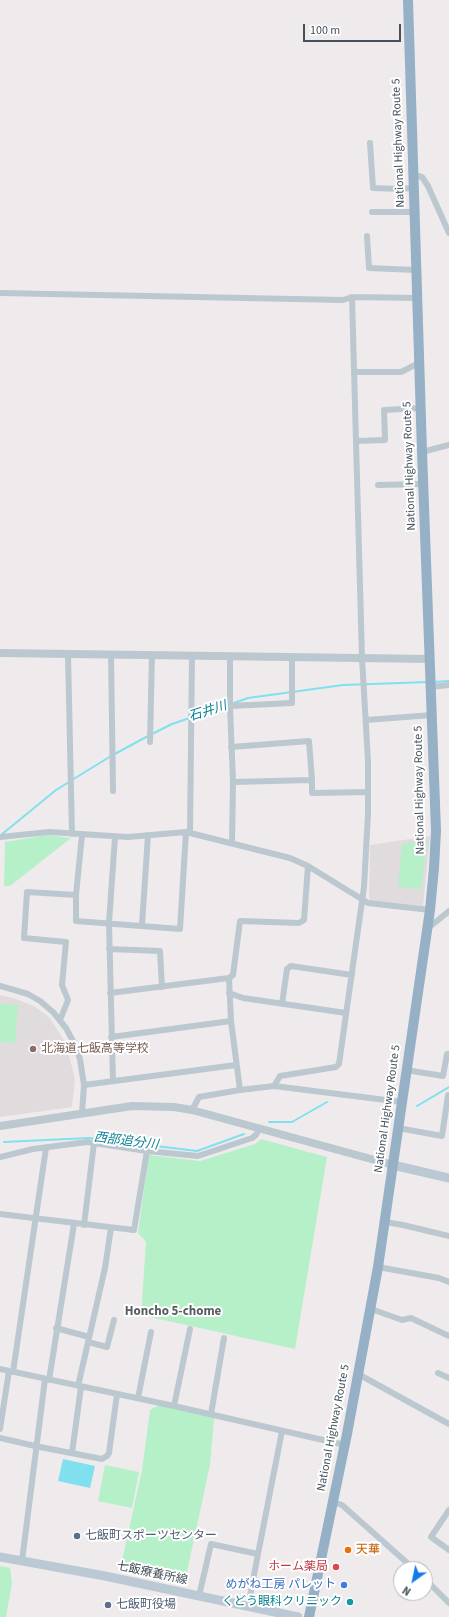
<!DOCTYPE html>
<html>
<head>
<meta charset="utf-8">
<style>
  body { margin:0 }
  #map { position:relative; width:449px; height:1617px; overflow:hidden; background:#efebec; font-family:"Source Sans 3",sans-serif }
  canvas { display:block }
  .north { position:absolute; left:393px; top:1561px; width:40px; height:40px; box-sizing:border-box; background:#fff; border:1px solid #b4b9bd; border-radius:50%; rotate:213deg; font-size:11px; font-weight:700; line-height:16px; text-align:center; color:#44515a }
  .north::after { content:''; display:block; margin:auto; width:14px; height:18px; background:#117ce4; clip-path:polygon(50% 0,100% 100%,50% 72%,0 100%) }
  .scale { position:absolute; left:303px; top:24px; width:98px; height:18px; box-sizing:border-box; border:2px solid #44515a; border-top:0; padding-left:5px; font-size:12px; line-height:14px; white-space:nowrap; color:#44515a; -webkit-text-stroke:3px #fff; paint-order:stroke }
</style>
</head>
<body>
<div id="map">
<canvas width="449" height="1617"></canvas>
<div class="north">N</div>
<div class="scale">100 m</div>
</div>
<script>
const context = document.querySelector('canvas').getContext('2d');
context.lineJoin = 'round';
function fill(path, color) {
  context.fillStyle = color;
  context.fill(path, 'evenodd');
}
function toPath(rows) {
  const path = new Path2D();
  for (const r of rows) {
    path.moveTo(r[0], r[1]);
    for (let i = 2; i < r.length; i += 2) path.lineTo(r[i], r[i + 1]);
  }
  return path;
}
function strokePath(path, color, width, dash) {
  context.strokeStyle = color;
  context.lineWidth = width;
  context.lineCap = dash ? 'butt' : 'round';
  context.setLineDash(dash || []);
  context.stroke(path);
}
function label(font, color, halo, rows, align = 'center') {
  context.font = font + ' "Source Sans 3","Noto Sans JP",sans-serif';
  context.lineWidth = 4;
  context.setLineDash([]);
  context.textBaseline = 'middle';
  context.strokeStyle = halo;
  context.fillStyle = color;
  for (const [text, x, y, turn = 0] of rows) {
    context.save();
    context.translate(x, y);
    context.rotate((+turn || 0) * Math.PI / 180);
    context.textAlign = isNaN(turn) ? turn : align;
    if (halo) context.strokeText(text, 0, 0);
    context.fillText(text, 0, 0);
    context.restore();
  }
}
const education = toPath([
  [430,836,423,906,369,901,370,845],
  [0,995,13,998,34,1006,50,1018,63,1039,70,1059,75,1079,72,1107,0,1117]
]);
const green = toPath([
  [47,835,71,838,10,886,4,886,5,842],
  [427,841,421,889,398,887,402,844],
  [0,1004,18,1005,15,1043,0,1042],
  [261,1139,327,1157,295,1349,141,1315,146,1242,138,1233,149,1155,200,1161,255,1144],
  [159,1405,214,1418,210,1465,185,1581,120,1570,142,1470,150,1410],
  [105,1465,139,1472,132,1508,98,1501],
  [0,1566,10,1568,12,1583,6,1617,0,1617]
]);
const water = toPath([
  [63,1459,95,1466,90,1488,58,1481]
]);
const stream = toPath([
  [434,682,449,681],
  [234,703,248,698,343,685,428,682],
  [152,734,172,724,228,705],
  [72,780,111,756,148,736],
  [1,835,56,790,69,782],
  [417,1106,449,1087],
  [269,1122,292,1122,327,1102],
  [4,1142,89,1138,197,1151,244,1134]
]);
const minor = toPath([
  [370,143,373,188,400,189,414,188],
  [413,175,422,177,428,186,449,233],
  [372,212,415,212],
  [367,236,369,268,416,270],
  [0,293,343,300,352,297,418,298],
  [354,372,401,372,419,363],
  [356,441,385,440,384,410,421,408],
  [422,452,449,445],
  [378,485,424,484],
  [68,654,72,834],
  [111,655,113,791],
  [230,656,230,706,233,782,232,843],
  [431,687,449,685],
  [230,706,292,703,292,657],
  [366,720,432,715],
  [150,742,152,654],
  [231,747,309,741,312,780],
  [233,782,312,780,312,793,368,792],
  [190,833,192,655],
  [82,835,76,895,76,921,180,929,186,832],
  [0,837,49,832,128,837,186,832,290,858,308,866,368,903,430,910],
  [142,925,148,835],
  [427,929,449,911],
  [109,949,160,951,162,987],
  [0,986,28,994,40,1001,53,1012,66,1028,74,1043,80,1059,84,1085,82,1113],
  [110,993,229,978],
  [229,993,243,998,346,1013],
  [282,1004,287,969,291,966,352,975],
  [60,1020,68,1000,62,985,66,942,24,938,27,892,76,895],
  [111,1037,231,1021],
  [406,1070,443,1076,447,1054,449,1054],
  [113,1081,109,923,115,837],
  [84,1085,236,1065],
  [274,1086,280,1076,336,1067,339,1064,364,887,368,814,368,761,362,658,352,297],
  [240,1090,231,1021,229,978,233,975,240,921,299,923,304,920,308,866],
  [192,1110,199,1097,240,1090,274,1086,402,1102],
  [398,1128,442,1136,448,1095],
  [147,1151,198,1156,252,1138,256,1135,259,1129],
  [0,1157,33,1149,87,1142,147,1151,134,1230,0,1214],
  [385,1222,403,1225,449,1236],
  [84,1225,94,1143],
  [378,1267,439,1278,449,1282],
  [371,1309,402,1320,411,1318,449,1336],
  [56,1328,89,1337],
  [88,1342,107,1347,114,1320],
  [0,1369,174,1406,345,1445],
  [13,1372,46,1148],
  [438,1373,449,1378],
  [358,1374,449,1424],
  [49,1380,74,1224],
  [78,1386,105,1268,111,1228],
  [138,1398,151,1332],
  [174,1406,190,1329],
  [211,1414,224,1338],
  [0,1429,9,1371],
  [0,1438,35,1446,102,1459,107,1456,109,1453,117,1394],
  [72,1453,81,1387],
  [333,1502,342,1505,414,1569],
  [449,1510,431,1537,449,1550],
  [258,1554,282,1431],
  [22,1561,45,1379],
  [425,1579,449,1603],
  [199,1596,211,1544,258,1554,248,1607]
]);
const tertiary = toPath([
  [0,653,430,659],
  [0,1126,132,1106,174,1107,192,1110,393,1165]
]);
const secondary = toPath([
  [393,1165,449,1178],
  [0,1557,105,1576,298,1617]
]);
const trunk = toPath([
  [309,1617,347,1434,378,1267,430,910,434,868,436,831,422,452,408,0]
]);
const markers = [
  [33,1049,4,"#8d6e63"],
  [77,1536,4,"#5c6f8a"],
  [348,1550,4,"#e8710a"],
  [336,1567,4,"#e0444e"],
  [344,1585,4,"#3f7fe0"],
  [350,1602,4,"#0f9aa8"],
  [108,1605,4,"#5c6f8a"]
];
const streetNames = [
  ["National Highway Route 5",399,143,-92],
  ["National Highway Route 5",410,466,-92],
  ["National Highway Route 5",420,790,-91],
  ["National Highway Route 5",388,1109,-82],
  ["National Highway Route 5",334,1428,-79],
  ["七飯療養所線",152,1574,12]
];
const educationNames = [
  ["北海道七飯高等学校",41,1049]
];
const serviceNames = [
  ["七飯町スポーツセンター",85,1536],
  ["七飯町役場",116,1605]
];
const foodNames = [
  ["天華",356,1550]
];
const healthNames = [
  ["ホーム薬局",328,1567]
];
const shopNames = [
  ["めがね工房 パレット",336,1585]
];
const cultureNames = [
  ["くどう眼科クリニック",342,1602]
];
const waterNames = [
  ["石井川",208,712,-18],
  ["西部追分川",126,1142,7]
];
const neighbourhoodNames = [
  ["Honcho 5-chome",173,1312]
];
fill(education, '#e0dcde');
fill(green, '#b6f0c8');
fill(water, '#81e0ef');
strokePath(stream, '#81e0ef', 2);
strokePath(minor, '#bcc8cf', 6);
strokePath(tertiary, '#bcc8cf', 8);
strokePath(secondary, '#bbc9d4', 9);
strokePath(trunk, '#96b0c6', 10);
for (const [x, y, r, color] of markers) {
  const dot = new Path2D();
  dot.arc(x, y, r, 0, 2 * Math.PI);
  context.fillStyle = color;
  context.fill(dot);
  strokePath(dot, '#fff', 1.5);
}
label('12px', '#44515a', '#fff', streetNames);
label('12px', '#785e54', '#fff', educationNames, 'left');
label('12px', '#4e5e75', '#fff', serviceNames, 'left');
label('12px', '#c56008', '#fff', foodNames, 'left');
label('12px', '#be3a42', '#fff', healthNames, 'right');
label('12px', '#366cbe', '#fff', shopNames, 'right');
label('12px', '#0d838f', '#fff', cultureNames, 'right');
label('italic 13px', '#088094', '#fff', waterNames);
label('bold 13px', '#585d61', '#fff', neighbourhoodNames);
</script>
</body>
</html>
